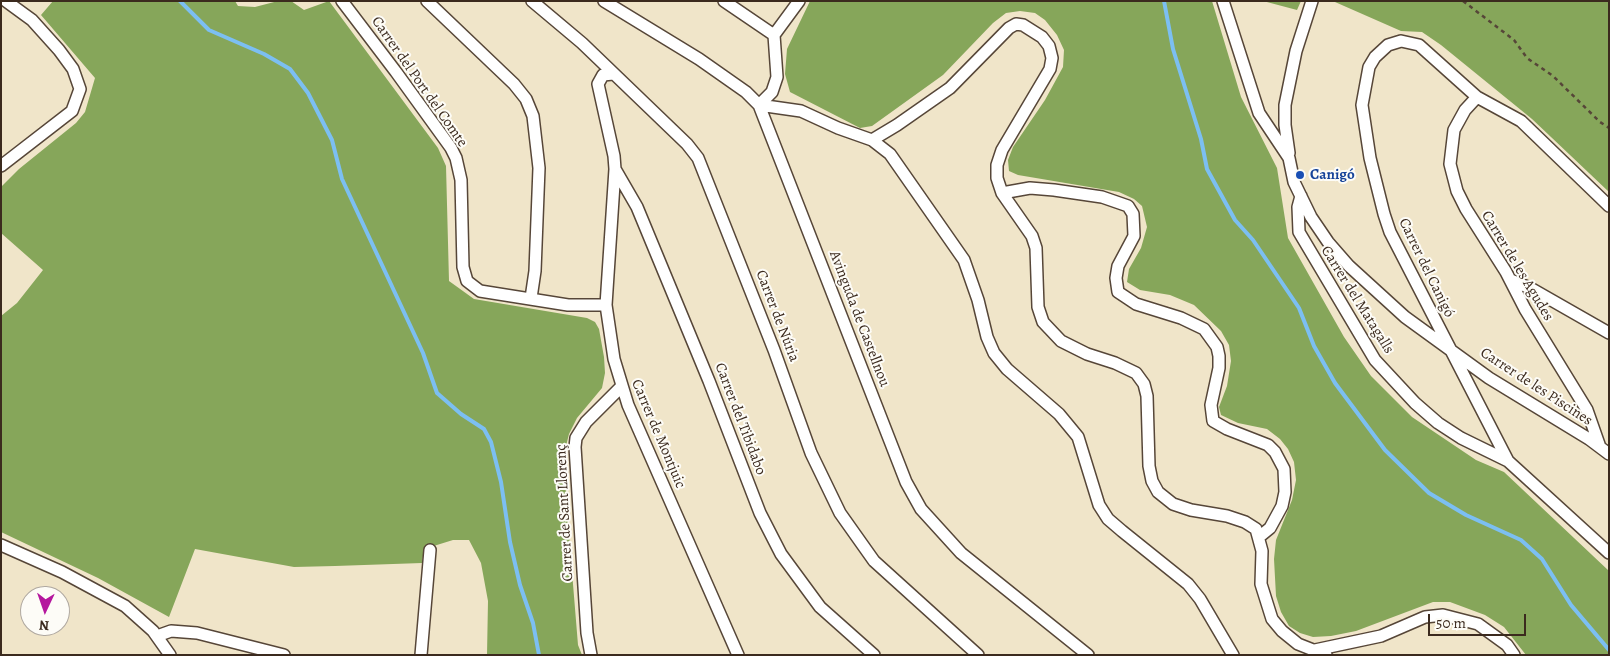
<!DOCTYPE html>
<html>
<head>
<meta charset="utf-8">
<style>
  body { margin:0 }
  #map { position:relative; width:1610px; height:656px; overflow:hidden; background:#f0e5c9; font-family:Alegreya,serif }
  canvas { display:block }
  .frame { position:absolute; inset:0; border:2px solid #3b2a1e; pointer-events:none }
  .north { position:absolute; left:20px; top:586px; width:50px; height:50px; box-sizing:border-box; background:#fdfcf7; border:1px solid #afa8a0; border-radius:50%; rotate:183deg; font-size:14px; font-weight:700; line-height:20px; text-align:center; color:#3b2a1e }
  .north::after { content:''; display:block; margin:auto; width:18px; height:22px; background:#b5179e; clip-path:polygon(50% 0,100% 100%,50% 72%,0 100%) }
  .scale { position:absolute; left:1428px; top:614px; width:98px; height:22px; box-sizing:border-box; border:2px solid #3b2a1e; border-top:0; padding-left:6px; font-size:15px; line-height:18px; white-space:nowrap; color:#3b2a1e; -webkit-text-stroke:4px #fdfcf7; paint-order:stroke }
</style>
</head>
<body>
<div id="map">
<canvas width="1610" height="656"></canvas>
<div class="frame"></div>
<div class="north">N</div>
<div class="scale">50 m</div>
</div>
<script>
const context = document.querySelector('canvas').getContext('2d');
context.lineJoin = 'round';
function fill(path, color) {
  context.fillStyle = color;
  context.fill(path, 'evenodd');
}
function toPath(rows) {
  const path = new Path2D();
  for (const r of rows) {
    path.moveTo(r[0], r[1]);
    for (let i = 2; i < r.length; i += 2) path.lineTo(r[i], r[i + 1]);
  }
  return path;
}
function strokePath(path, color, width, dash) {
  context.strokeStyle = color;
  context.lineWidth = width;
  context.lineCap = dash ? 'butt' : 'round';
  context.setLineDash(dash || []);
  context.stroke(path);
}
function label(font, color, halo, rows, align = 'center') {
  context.font = font + ' Alegreya,serif';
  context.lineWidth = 4;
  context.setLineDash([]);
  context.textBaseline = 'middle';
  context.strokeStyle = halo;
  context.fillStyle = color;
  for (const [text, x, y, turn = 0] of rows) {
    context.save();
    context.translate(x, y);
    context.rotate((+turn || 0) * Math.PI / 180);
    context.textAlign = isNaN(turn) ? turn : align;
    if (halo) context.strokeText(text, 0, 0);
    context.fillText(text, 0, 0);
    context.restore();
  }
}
const forest = toPath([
  [53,1,235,1,238,6,255,7,278,1,291,1,304,10,329,1,438,148,446,166,449,281,474,299,587,318,595,322,599,329,604,357,605,373,602,388,577,418,569,434,565,450,567,511,578,645,582,655,487,655,488,601,481,563,469,540,453,540,424,549,422,563,335,566,294,567,195,549,169,617,98,578,1,532,1,316,17,303,43,270,1,233,1,187,19,169,76,123,85,112,95,78,41,15],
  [810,1,1212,1,1241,97,1277,168,1288,238,1344,337,1371,376,1412,417,1476,460,1504,472,1609,571,1609,655,1526,655,1504,627,1485,615,1450,602,1433,602,1356,631,1331,636,1313,637,1300,633,1289,626,1281,612,1276,596,1274,559,1276,540,1292,500,1296,480,1294,462,1288,449,1280,439,1267,429,1238,423,1221,415,1219,407,1227,386,1231,361,1229,345,1221,331,1194,305,1170,295,1140,290,1127,282,1129,269,1141,248,1147,227,1142,206,1134,199,1119,192,1018,175,1009,171,1008,160,1013,147,1045,100,1063,67,1064,50,1057,35,1045,20,1035,13,1020,11,1006,13,993,23,943,75,872,126,860,128,790,92,785,74,787,49],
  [1263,1,1301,1,1297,10],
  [1609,1,1609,192,1532,119,1441,45,1422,32,1401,31,1335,2]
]);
const stream = toPath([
  [180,1,209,30,264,54,290,69,308,93,332,140,342,179,423,353,437,393,461,414,484,429,491,442,501,482,510,542,520,585,533,623,539,655],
  [1164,1,1173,49,1201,139,1207,169,1235,220,1253,240,1299,308,1314,346,1335,383,1385,450,1429,493,1466,515,1521,540,1542,559,1571,605,1609,650]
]);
const path = toPath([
  [1463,1,1514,40,1527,58,1553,76,1600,122,1609,128]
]);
const minor = toPath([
  [342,1,396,72,451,148,456,158,461,180,463,267,467,281,480,291,568,305,606,305],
  [427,1,514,84,526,99,533,116,539,168,535,271,531,298],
  [532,1,582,43,687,144,698,158,774,350,811,453,840,513,874,561,978,655],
  [604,1,699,59,746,92,759,105,906,482,921,509,961,553,1088,655],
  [724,1,774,35],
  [1223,1,1259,113,1289,158,1294,182,1311,217,1328,242,1349,266,1405,317,1489,378,1589,439,1609,454],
  [613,74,603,75,598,84,614,156,615,169,606,305,614,359,628,405,738,655],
  [1477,97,1465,110,1454,130,1450,164,1457,191,1466,209,1506,272,1525,309,1587,410,1600,447],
  [759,105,801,111,838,128,872,140,890,154,964,260,978,300,987,337,994,353,1007,369,1059,414,1078,437,1099,505,1108,519,1122,531,1188,584,1200,599,1233,655],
  [759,105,772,92,777,77,774,35,799,1],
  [872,140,897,125,950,88,1009,28,1016,24,1023,25,1042,37,1049,46,1052,58,1050,69,1002,150,997,165,997,178,1002,193,1032,236,1036,248,1038,307,1043,322,1061,341,1087,354,1115,363,1136,373,1144,384,1147,396,1149,466,1152,481,1158,492,1173,504,1191,510,1227,516,1245,522,1256,529,1262,551,1261,584,1272,619,1282,631,1298,644,1326,655],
  [1289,153,1285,125,1285,105,1296,51,1312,1],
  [1,166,72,111,80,89,73,69,59,50,32,20,6,1],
  [615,169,637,207,709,381,760,513,781,554,820,607,874,655],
  [1002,193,1030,188,1054,190,1102,197,1128,206,1133,214,1134,236,1118,266,1116,278,1118,292,1136,304,1181,318,1204,329,1217,347,1219,356,1219,368,1211,405,1213,421,1227,429,1268,445,1275,452,1284,469,1285,492,1282,506,1270,528,1259,537],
  [1301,196,1298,207,1299,232,1375,360,1415,403,1438,423,1461,438,1508,461,1609,553],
  [1511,280,1532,289,1609,333],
  [1508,461,1390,232,1384,214,1370,158,1362,105,1369,67,1375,57,1388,45,1401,41,1419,45,1477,97,1521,121,1609,206],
  [1,545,62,572,125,606,153,631,170,655],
  [157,636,171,631,197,633,284,655],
  [1315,650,1381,636,1425,617,1443,615,1478,624,1507,645,1514,655],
  [421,655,430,550],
  [591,655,587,633,575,447,576,438,586,422,621,387]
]);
const markers = [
  [1300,175,5,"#1a4fb4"]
];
const streetNames = [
  ["Carrer del Port del Comte",419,82,55],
  ["Carrer de les Agudes",1517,266,59],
  ["Carrer del Canigó",1426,268,64],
  ["Carrer del Matagalls",1357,300,58],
  ["Carrer de Núria",777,316,69],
  ["Avinguda de Castellnou",859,319,69],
  ["Carrer de les Piscines",1536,387,33],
  ["Carrer del Tibidabo",740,419,69],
  ["Carrer de Montjuic",658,434,67],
  ["Carrer de Sant Llorenç",565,513,-93]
];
const transitNames = [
  ["Canigó",1310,175]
];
fill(forest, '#86a65a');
strokePath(stream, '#7cbff2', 4);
strokePath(minor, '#564638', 14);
strokePath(path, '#564638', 2.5, [4, 4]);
strokePath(minor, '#fff', 11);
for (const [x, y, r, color] of markers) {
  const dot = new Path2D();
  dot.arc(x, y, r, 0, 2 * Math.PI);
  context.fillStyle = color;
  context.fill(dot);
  strokePath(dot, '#fdfcf7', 2);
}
label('15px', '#3b2a1e', '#fdfcf7', streetNames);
label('bold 15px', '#164399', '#fdfcf7', transitNames, 'left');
</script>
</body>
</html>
